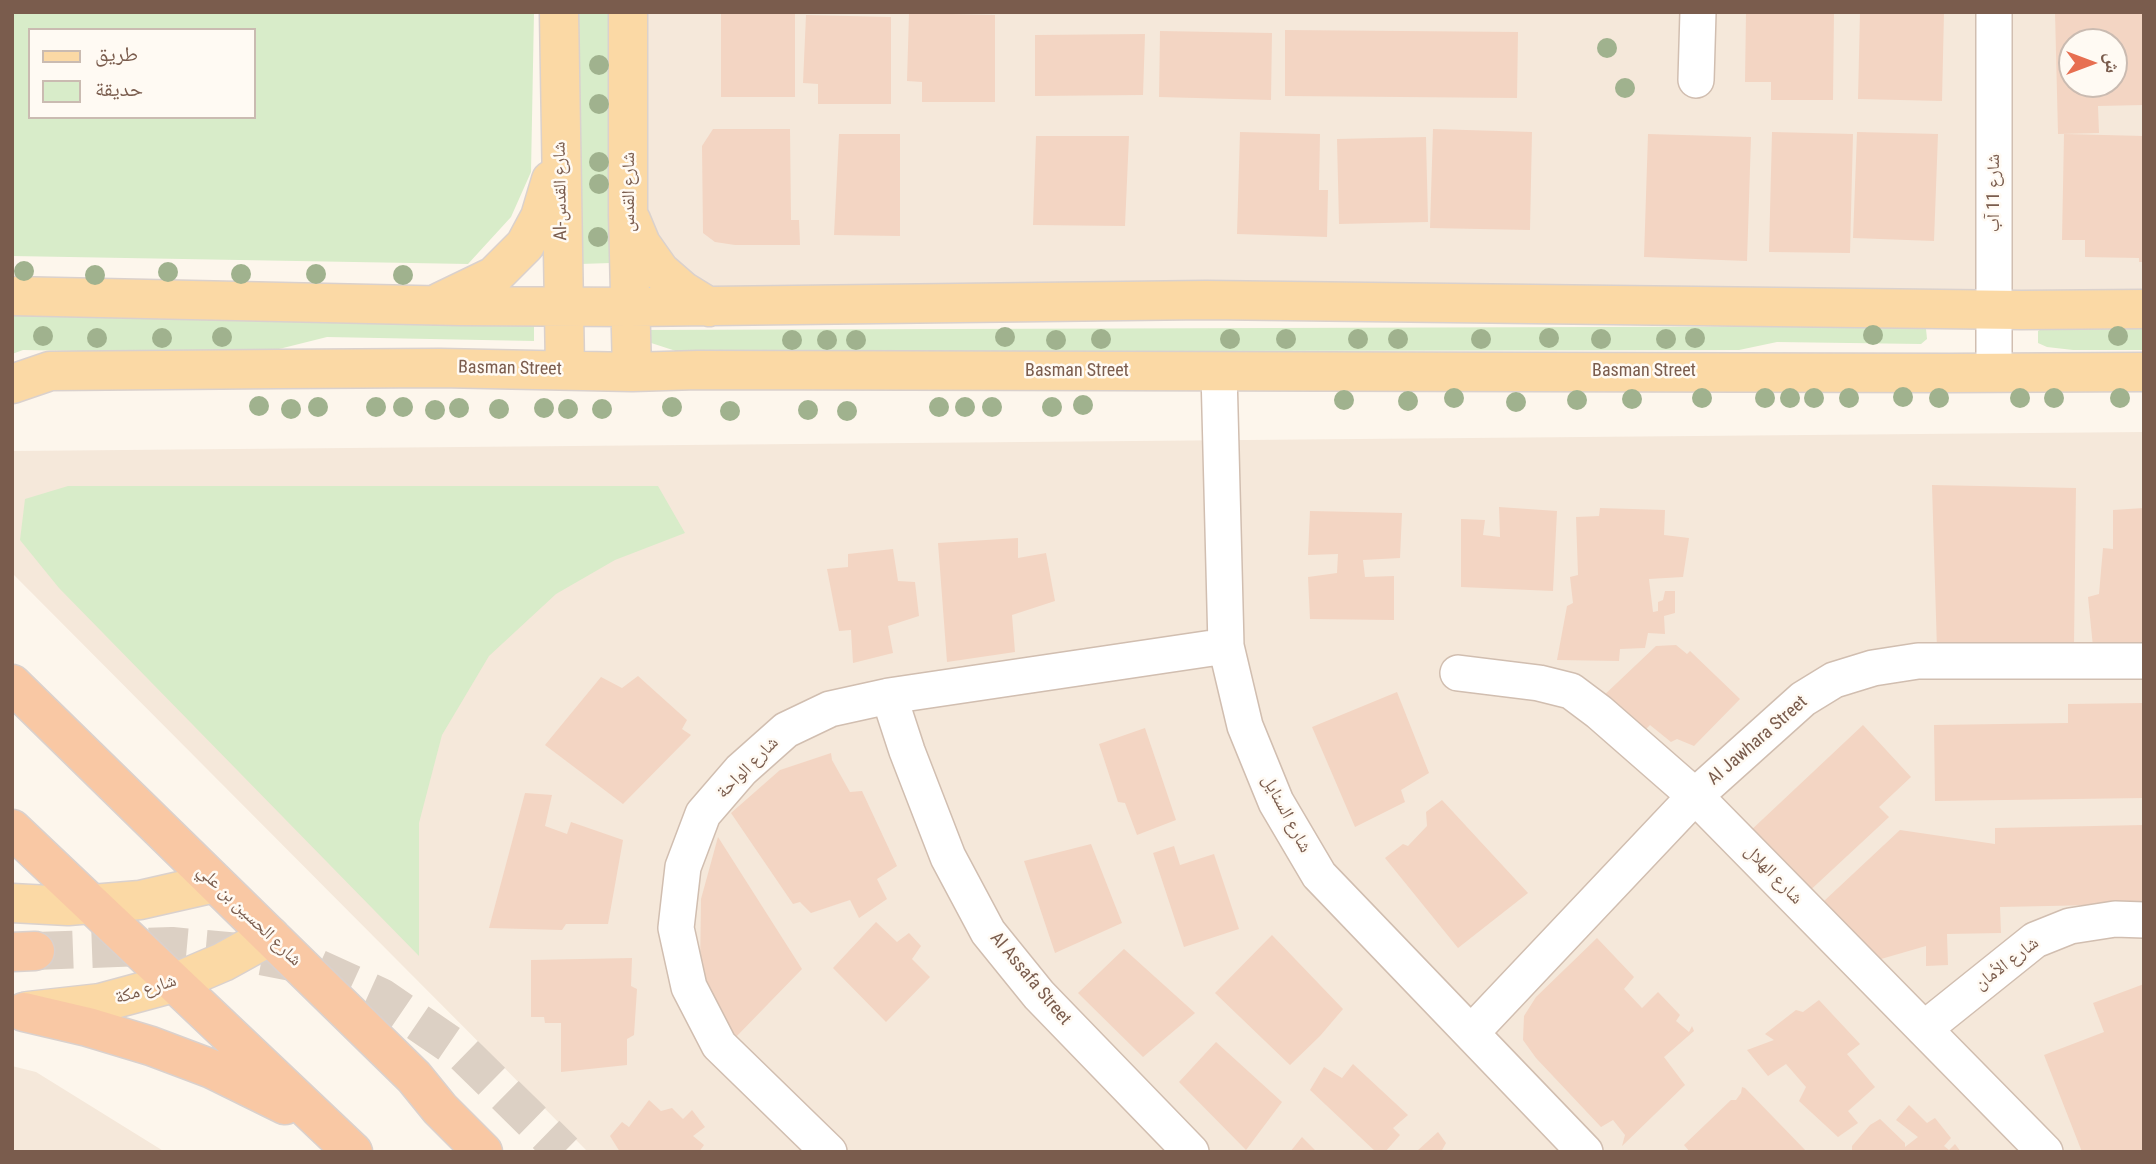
<!DOCTYPE html>
<html>
<head>
<meta charset="utf-8">
<style>
  body { margin:0 }
  #map { position:relative; width:2156px; height:1164px; overflow:hidden; background:#fdf6ec; font-family:"Roboto Condensed","Noto Naskh Arabic",sans-serif }
  canvas { display:block }
  .frame { position:absolute; inset:0; border:14px solid #7a5c4d; pointer-events:none }
  .legend { position:absolute; left:28px; top:28px; width:228px; height:91px; box-sizing:border-box; background:#fffaf3; border:2px solid #cabbb1; margin:0; padding:9px 12px; list-style:none; font-size:21px; color:#7a5c4d }
  .legend li { display:flex; align-items:center; gap:14px; height:35px }
  .legend b { width:35px; border:2px solid #cabbb1 }
  .north { position:absolute; left:2058px; top:28px; width:70px; height:70px; box-sizing:border-box; background:#fffaf3; border:2px solid #cabbb1; border-radius:50%; rotate:90deg; font-size:19px; font-weight:700; line-height:28px; text-align:center; color:#7a5c4d }
  .north::after { content:''; display:block; margin:auto; width:24px; height:32px; background:#e76f51; clip-path:polygon(50% 0,100% 100%,50% 72%,0 100%) }
</style>
</head>
<body>
<div id="map">
<canvas width="2156" height="1164"></canvas>
<div class="frame"></div>
<ul class="legend">
<li><b style="height:9px;background:#fbd9a5"></b>طريق</li>
<li><b style="height:19px;background:#d8ecc9"></b>حديقة</li>
</ul>
<div class="north">ش</div>
</div>
<script>
const context = document.querySelector('canvas').getContext('2d');
context.lineJoin = 'round';
function fill(path, color) {
  context.fillStyle = color;
  context.fill(path, 'evenodd');
}
function toPath(rows) {
  const path = new Path2D();
  for (const r of rows) {
    path.moveTo(r[0], r[1]);
    for (let i = 2; i < r.length; i += 2) path.lineTo(r[i], r[i + 1]);
  }
  return path;
}
function strokePath(path, color, width, dash) {
  context.strokeStyle = color;
  context.lineWidth = width;
  context.lineCap = dash ? 'butt' : 'round';
  context.setLineDash(dash || []);
  context.stroke(path);
}
function label(font, color, halo, rows, align = 'center') {
  context.font = font + ' "Roboto Condensed","Noto Naskh Arabic",sans-serif';
  context.lineWidth = 5;
  context.setLineDash([]);
  context.textBaseline = 'middle';
  context.strokeStyle = halo;
  context.fillStyle = color;
  for (const [text, x, y, turn = 0] of rows) {
    context.save();
    context.translate(x, y);
    context.rotate((+turn || 0) * Math.PI / 180);
    context.textAlign = isNaN(turn) ? turn : align;
    if (halo) context.strokeText(text, 0, 0);
    context.fillText(text, 0, 0);
    context.restore();
  }
}
const residential = toPath([
  [636,12,2144,12,2144,310,714,311,639,212],
  [2072,42,2114,42,2114,84,2072,84],
  [2144,432,2144,1152,588,1152,12,573,12,451],
  [12,1066,36,1072,165,1152,12,1152]
]);
const green = toPath([
  [12,12,534,12,531,172,511,217,468,264,12,256],
  [30,30,254,30,254,117,30,117],
  [577,12,609,12,611,263,580,264],
  [12,315,534,326,534,341,327,337,259,354,23,350,12,354],
  [2144,325,2144,350,2073,350,2047,347,2038,343,2038,331,2046,326],
  [1913,326,1926,329,1927,339,1921,344,1777,342,1739,350,679,352,645,341,633,330],
  [68,486,658,486,685,533,615,560,556,594,489,656,442,735,419,823,419,956,59,588,20,540,25,499]
]);
const building = toPath([
  [721,12,795,12,795,97,721,97],
  [1746,12,1834,12,1833,100,1771,100,1771,82,1745,82],
  [1860,12,1944,12,1942,101,1858,99],
  [2055,12,2144,12,2144,105,2098,106,2099,133,2058,134],
  [2072,42,2114,42,2114,84,2072,84],
  [909,13,995,15,995,102,922,102,922,82,907,81],
  [806,15,891,17,891,104,818,104,818,84,803,83],
  [1285,30,1518,32,1517,98,1285,96],
  [1160,31,1272,33,1271,100,1159,97],
  [1145,34,1143,95,1035,96,1035,35],
  [713,129,790,129,791,220,799,220,800,245,735,245,715,242,703,233,702,146],
  [1433,129,1532,132,1530,230,1430,228],
  [1240,132,1320,134,1319,190,1328,190,1327,237,1237,234],
  [1772,132,1853,134,1850,253,1769,252],
  [1857,132,1938,134,1934,241,1853,238],
  [839,134,900,134,900,236,834,235],
  [1648,134,1751,137,1747,261,1644,257],
  [2064,134,2144,136,2144,262,2139,262,2139,258,2085,257,2085,240,2062,240],
  [1036,136,1129,136,1125,226,1033,225],
  [1426,137,1428,222,1339,224,1337,139],
  [1932,485,2076,488,2074,645,1937,650],
  [1499,507,1557,511,1553,591,1461,587,1461,519,1485,520,1483,535,1500,537],
  [1600,508,1665,510,1664,535,1689,538,1683,577,1649,579,1653,612,1658,611,1658,602,1663,600,1665,591,1675,591,1675,613,1664,616,1665,634,1648,633,1645,648,1620,649,1619,661,1557,660,1567,606,1573,603,1570,577,1578,575,1576,517,1599,516],
  [2144,508,2144,649,2093,647,2088,597,2099,594,2103,548,2113,549,2113,510],
  [1310,511,1402,513,1400,558,1363,560,1365,577,1394,576,1394,620,1310,619,1308,577,1337,573,1338,554,1308,555],
  [1018,538,1018,558,1046,553,1055,601,1012,615,1015,652,947,662,938,543],
  [893,549,898,581,915,582,919,616,888,626,893,653,853,663,851,630,839,631,827,569,848,567,848,554],
  [1676,645,1687,654,1690,651,1740,699,1694,746,1677,739,1671,742,1650,725,1644,731,1599,700,1656,646],
  [638,676,687,720,682,729,691,735,623,804,545,745,601,677,622,688],
  [1397,692,1429,773,1401,790,1405,802,1355,827,1312,727],
  [2144,703,2144,798,1935,801,1934,725,2068,723,2068,704],
  [1863,725,1911,777,1879,807,1889,817,1804,896,1747,834],
  [1145,728,1176,820,1137,835,1125,803,1118,802,1099,744],
  [831,753,832,760,850,792,862,791,897,866,877,879,887,899,859,918,850,900,811,913,800,902,793,904,731,813,780,770],
  [525,793,552,795,545,826,567,834,571,822,623,840,608,924,566,924,562,930,489,928],
  [1442,800,1528,893,1458,948,1385,858,1403,844,1408,846,1427,826,1426,812],
  [2144,825,2144,904,2000,907,2001,933,1947,934,1948,965,1926,966,1926,946,1881,959,1823,902,1900,830,1995,844,1995,828],
  [718,837,802,969,734,1039,700,971,701,899],
  [1091,844,1122,923,1055,953,1024,861],
  [1174,846,1180,865,1214,854,1239,929,1184,947,1153,853],
  [876,922,897,942,909,933,921,946,912,959,930,977,886,1022,833,968],
  [1272,935,1343,1009,1320,1036,1290,1065,1215,993],
  [1597,938,1634,977,1624,989,1642,1008,1658,992,1680,1015,1676,1021,1689,1032,1692,1026,1694,1031,1664,1057,1685,1085,1622,1146,1625,1135,1613,1120,1601,1127,1536,1058,1523,1040,1524,1016,1536,997],
  [1124,949,1195,1013,1143,1057,1078,993],
  [632,958,631,986,637,989,634,1035,627,1039,627,1065,561,1072,561,1023,545,1023,544,1017,531,1017,531,960],
  [2144,984,2144,1151,2082,1152,2044,1055,2104,1032,2093,1003],
  [1819,1000,1860,1044,1847,1054,1875,1087,1848,1111,1858,1123,1838,1137,1799,1101,1806,1087,1786,1064,1768,1076,1747,1050,1774,1040,1765,1034,1796,1010,1803,1012],
  [1216,1042,1282,1102,1246,1150,1179,1082],
  [1353,1064,1408,1115,1393,1128,1400,1135,1385,1152,1376,1152,1310,1090,1324,1067,1342,1078],
  [1742,1087,1745,1088,1807,1152,1690,1152,1684,1145,1731,1100,1736,1100,1741,1093],
  [649,1100,661,1111,672,1108,683,1119,692,1110,705,1127,693,1136,704,1145,699,1152,620,1152,610,1136,622,1122,629,1127],
  [1909,1105,1927,1123,1935,1118,1951,1138,1944,1146,1949,1150,1955,1144,1961,1152,1852,1152,1852,1146,1870,1125,1880,1119,1905,1143,1905,1147,1918,1137,1896,1120],
  [1438,1132,1446,1143,1441,1152,1416,1152],
  [1302,1137,1317,1152,1290,1152]
]);
const trunkTunnel = toPath([
  [35,951,172,946,239,952,313,966,381,997,464,1054,564,1152]
]);
const minor = toPath([
  [1994,12,1994,373],
  [1696,80,1698,12],
  [1219,372,1226,646,1245,726,1276,802,1319,875,1585,1152],
  [1458,673,1539,683,1571,691,1599,712,1695,796,2045,1152],
  [889,696,907,751,948,857,988,932,1039,995,1191,1152],
  [1924,1029,2035,940,2070,926,2115,919,2144,920],
  [1471,1033,1695,796,1803,699,1834,680,1873,668,1918,661,2144,661],
  [829,1152,719,1045,689,987,676,928,683,867,703,814,741,770,786,730,830,709,889,696,1226,646]
]);
const primary = toPath([
  [559,12,565,370],
  [628,12,628,214,632,372],
  [631,220,641,244,660,271,683,291,709,307],
  [12,296,460,306,630,307,1206,300,2021,310,2144,309],
  [440,302,494,276,525,245,540,217,551,180],
  [12,384,50,371,278,369,440,368,632,372,698,370,1949,373,2144,372],
  [12,903,68,906,140,900,215,883],
  [28,1011,100,1003,174,983,223,962,270,936]
]);
const trunk = toPath([
  [12,684,414,1077,440,1109,483,1152],
  [12,829,353,1152],
  [12,952,35,951],
  [24,1012,88,1027,151,1046,212,1069,285,1105]
]);
const trees = [
  [1607,48],
  [599,65],
  [1625,88],
  [599,104],
  [599,162],
  [599,184],
  [598,237],
  [24,271],
  [168,272],
  [241,274],
  [316,274],
  [95,275],
  [403,275],
  [1873,335],
  [43,336],
  [2118,336],
  [222,337],
  [1005,337],
  [97,338],
  [162,338],
  [1549,338],
  [1695,338],
  [1101,339],
  [1230,339],
  [1286,339],
  [1358,339],
  [1398,339],
  [1481,339],
  [1601,339],
  [1666,339],
  [792,340],
  [827,340],
  [856,340],
  [1056,340],
  [1903,397],
  [1454,398],
  [1702,398],
  [1765,398],
  [1790,398],
  [1814,398],
  [1849,398],
  [1939,398],
  [2020,398],
  [2054,398],
  [2120,398],
  [1632,399],
  [1344,400],
  [1577,400],
  [1408,401],
  [1516,402],
  [1083,405],
  [259,406],
  [318,407],
  [376,407],
  [403,407],
  [672,407],
  [939,407],
  [965,407],
  [992,407],
  [1052,407],
  [459,408],
  [544,408],
  [291,409],
  [499,409],
  [568,409],
  [602,409],
  [435,410],
  [808,410],
  [730,411],
  [847,411]
];
const streetNames = [
  ["Al-شارع القدس",561,191,-91],
  ["شارع القدس",629,192,-90],
  ["شارع 11 آب",1994,193,-90],
  ["Basman Street",510,369,1],
  ["Basman Street",1077,371],
  ["Basman Street",1644,371],
  ["Al Jawhara Street",1758,741,-41],
  ["شارع الواحة",748,768,-45],
  ["شارع السنايل",1286,814,62],
  ["شارع الهلال",1773,875,46],
  ["شارع الحسين بن علي",249,916,44],
  ["شارع الأمان",2007,964,-37],
  ["Al Assafa Street",1030,979,50],
  ["شارع مكة",146,990,-17]
];
fill(residential, '#f5e8da');
fill(green, '#d8ecc9');
fill(building, '#f3d5c3');
strokePath(trunkTunnel, '#dcd0c4', 38, [38, 19]);
strokePath(minor, '#d1beb0', 38);
strokePath(primary, '#dad1cd', 41);
strokePath(trunk, '#dad1cd', 41);
strokePath(minor, '#fff', 35);
strokePath(primary, '#fbd9a5', 38);
strokePath(trunk, '#f9c8a4', 38);
context.fillStyle = '#a0b28e';
for (const [x, y] of trees) {
  context.beginPath();
  context.arc(x, y, 10, 0, 2 * Math.PI);
  context.fill();
}
label('18px', '#7a5c4d', '#fffaf3', streetNames);
</script>
</body>
</html>
